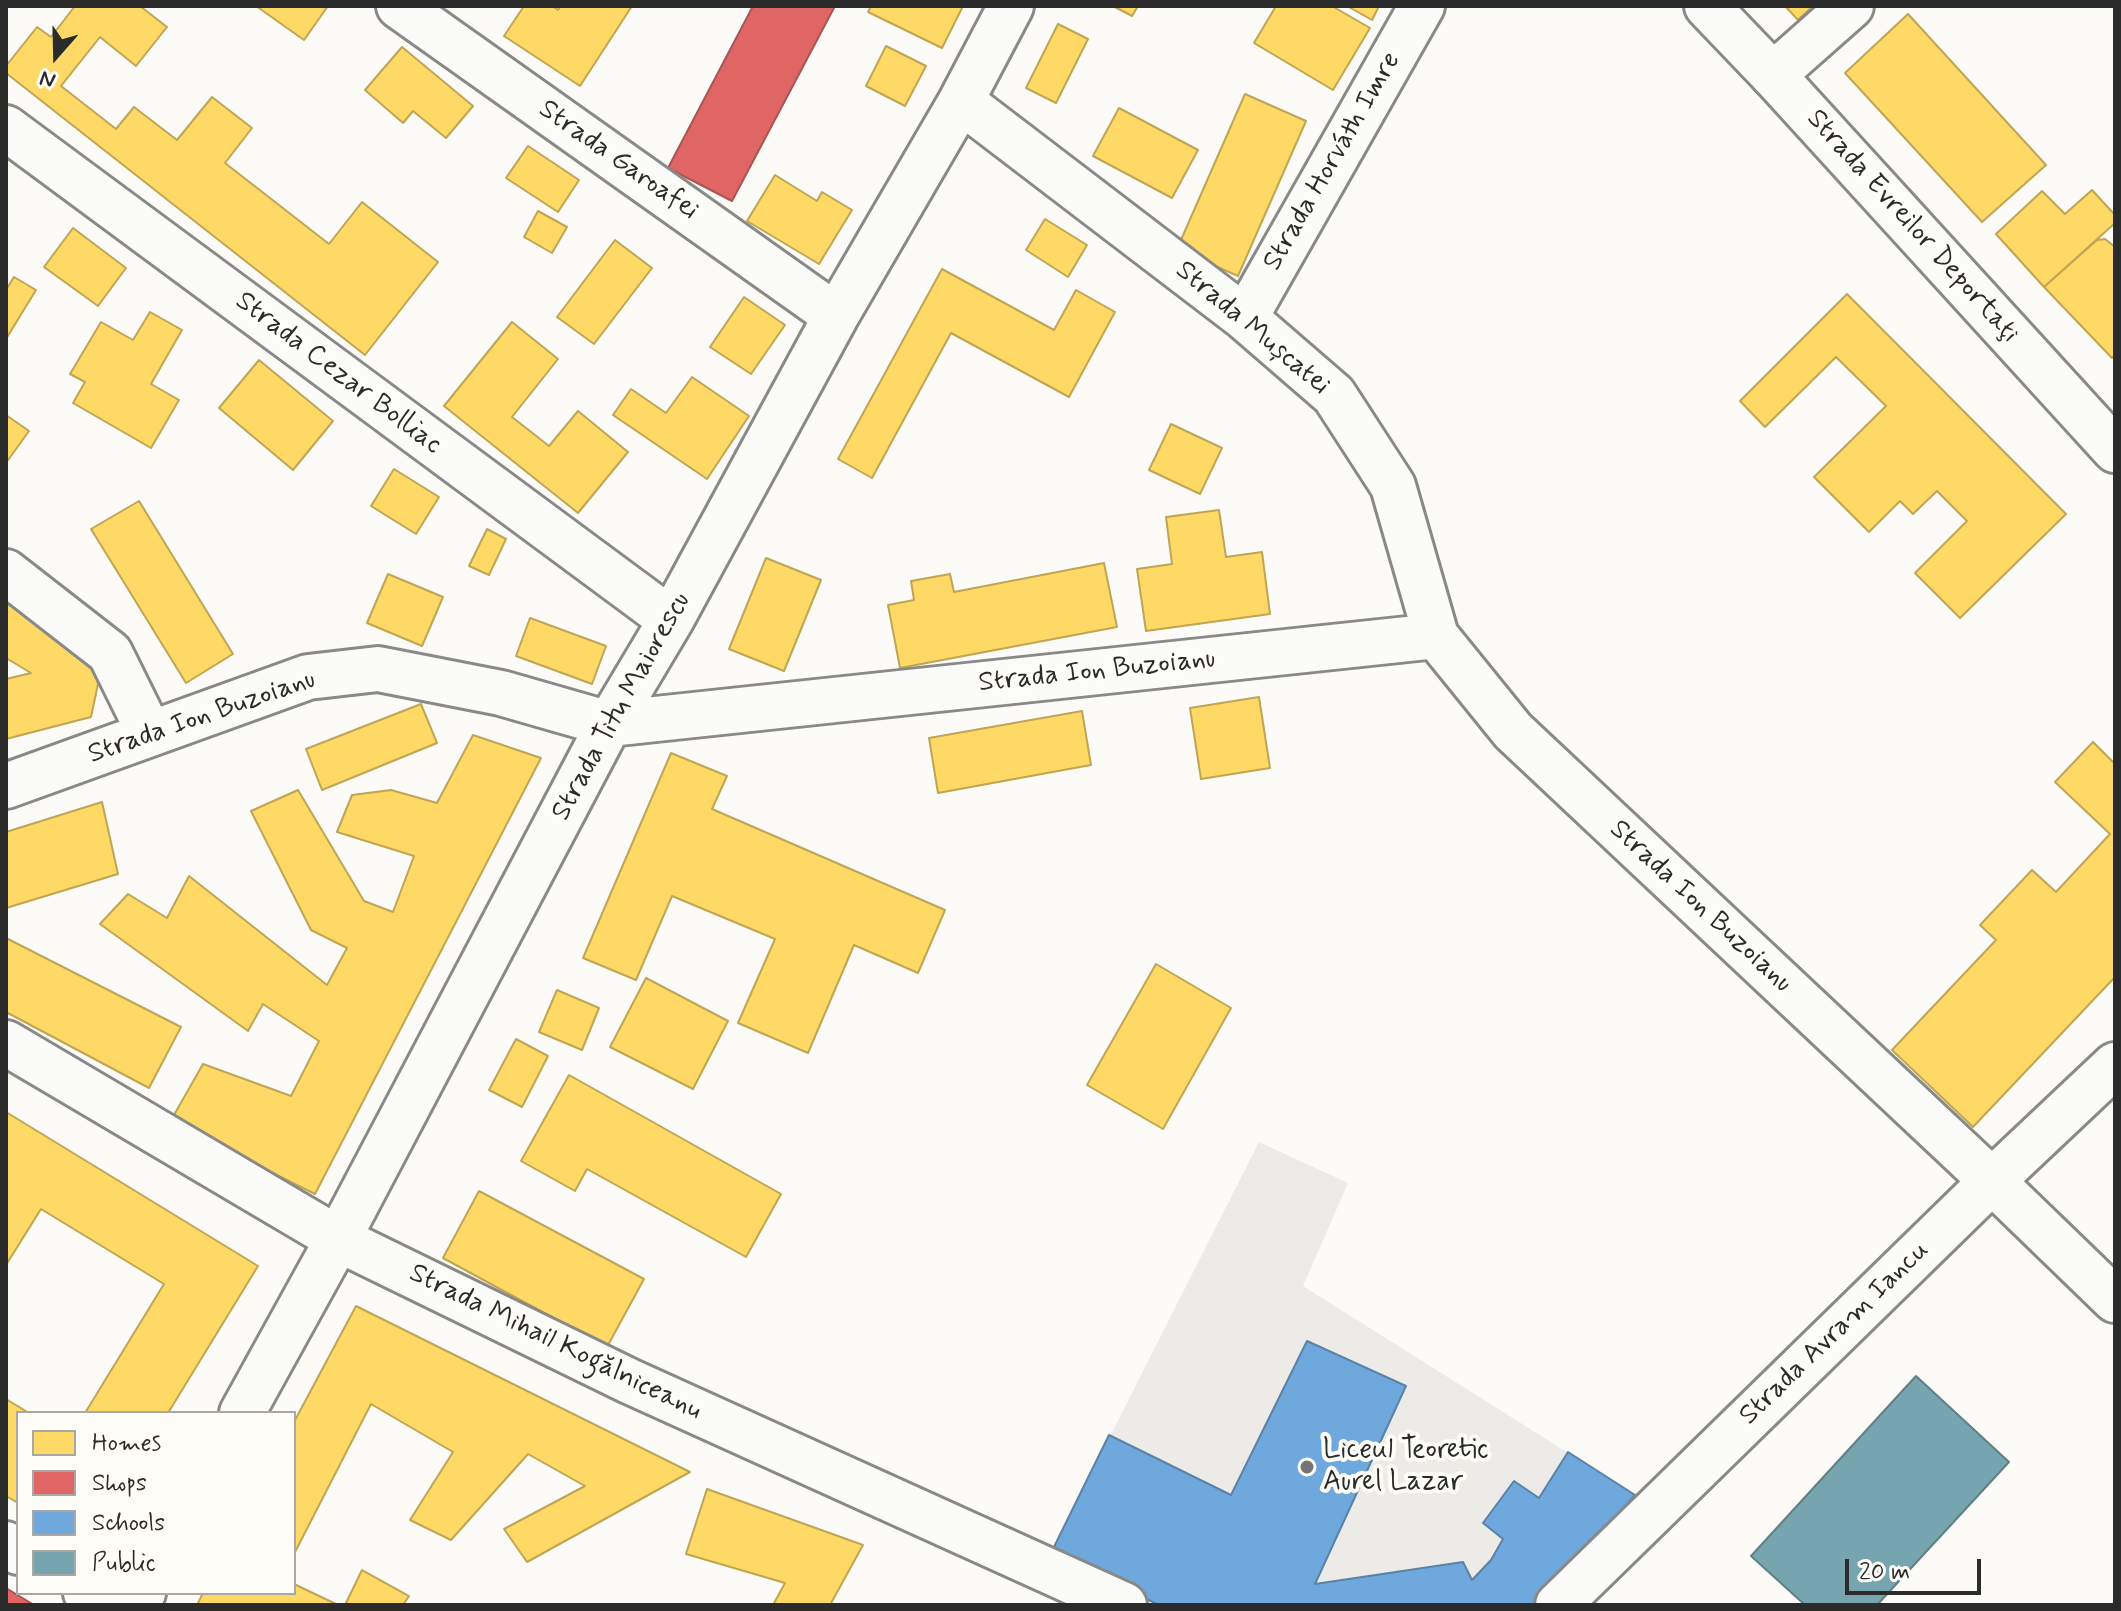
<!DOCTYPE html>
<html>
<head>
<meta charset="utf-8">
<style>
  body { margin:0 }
  #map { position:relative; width:2121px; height:1611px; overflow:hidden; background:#fcfbf8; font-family:Mynerve,sans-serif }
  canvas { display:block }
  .frame { position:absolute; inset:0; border:8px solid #2b2b2b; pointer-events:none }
  .legend { position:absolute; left:16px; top:1411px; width:280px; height:184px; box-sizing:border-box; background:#fdfcf7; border:2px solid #a9a8a5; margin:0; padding:10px 14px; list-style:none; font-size:24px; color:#2b2b2b }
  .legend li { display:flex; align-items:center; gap:16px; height:40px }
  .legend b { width:40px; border:2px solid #a9a8a5 }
  .north { position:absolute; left:16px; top:16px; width:80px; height:80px; -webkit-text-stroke:6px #fdfcf7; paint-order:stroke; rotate:200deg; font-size:22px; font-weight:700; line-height:32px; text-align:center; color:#2b2b2b }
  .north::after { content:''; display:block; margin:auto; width:28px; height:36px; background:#2b2b2b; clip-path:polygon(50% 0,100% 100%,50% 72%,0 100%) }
  .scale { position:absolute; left:1845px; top:1559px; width:136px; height:36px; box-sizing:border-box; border:4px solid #2b2b2b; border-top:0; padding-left:10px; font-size:24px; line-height:28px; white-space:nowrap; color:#2b2b2b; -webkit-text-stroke:6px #fdfcf7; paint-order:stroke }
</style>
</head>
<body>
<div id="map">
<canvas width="2121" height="1611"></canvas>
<div class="frame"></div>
<ul class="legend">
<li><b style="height:22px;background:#ffd966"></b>Homes</li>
<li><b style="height:22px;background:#e06666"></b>Shops</li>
<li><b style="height:22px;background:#6fa8dc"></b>Schools</li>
<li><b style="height:22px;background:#76a5af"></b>Public</li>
</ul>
<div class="north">N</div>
<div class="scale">20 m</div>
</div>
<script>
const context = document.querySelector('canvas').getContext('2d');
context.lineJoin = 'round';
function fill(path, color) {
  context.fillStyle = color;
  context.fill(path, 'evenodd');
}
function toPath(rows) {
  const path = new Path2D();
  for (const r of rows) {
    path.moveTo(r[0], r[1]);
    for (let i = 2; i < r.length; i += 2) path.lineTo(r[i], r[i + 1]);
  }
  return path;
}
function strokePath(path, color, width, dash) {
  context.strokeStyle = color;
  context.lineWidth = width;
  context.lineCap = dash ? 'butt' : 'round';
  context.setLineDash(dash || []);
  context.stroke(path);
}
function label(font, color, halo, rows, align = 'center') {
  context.font = font + ' Mynerve,sans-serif';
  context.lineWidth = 8;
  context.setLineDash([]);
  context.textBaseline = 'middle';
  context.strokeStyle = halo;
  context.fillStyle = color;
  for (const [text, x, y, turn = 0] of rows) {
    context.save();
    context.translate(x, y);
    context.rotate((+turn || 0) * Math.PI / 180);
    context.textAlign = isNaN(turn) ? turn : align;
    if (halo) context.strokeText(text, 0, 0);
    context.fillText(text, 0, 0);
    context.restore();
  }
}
const built = toPath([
  [1259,1142,1348,1183,1303,1286,1635,1495,1534,1605,1159,1605,1051,1553]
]);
const homes = toPath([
  [75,6,140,6,167,27,136,66,100,37,61,86,116,129,134,107,177,140,212,97,252,128,225,163,329,244,362,202,438,262,365,355,6,73,6,66,37,27,51,37,75,6],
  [256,6,328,6,304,40,256,6],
  [524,6,552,6,558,10,561,6,632,6,580,86,504,36,524,6],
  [871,6,963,6,942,48,868,12,871,6],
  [1113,6,1138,6,1132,16,1113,6],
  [1276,6,1332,6,1370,28,1333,90,1254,43,1276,6],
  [1347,6,1379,6,1372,20,1347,6],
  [1785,6,1813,6,1798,20,1785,6],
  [1908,14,2046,165,1982,222,1845,73,1908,14],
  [1058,24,1088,39,1056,103,1026,88,1058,24],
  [886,46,926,66,905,106,866,86,886,46],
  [402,47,473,106,446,138,413,111,403,123,365,90,402,47],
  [1245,94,1306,121,1238,276,1177,249,1245,94],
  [1119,108,1198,150,1172,198,1093,156,1119,108],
  [528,146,579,180,558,212,506,178,528,146],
  [775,175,817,201,822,192,852,210,819,264,747,221,775,175],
  [2092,190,2115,215,2115,223,2044,287,1996,234,2042,191,2065,214,2092,190],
  [538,211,567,227,552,253,524,237,538,211],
  [1045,219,1087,245,1068,277,1026,250,1045,219],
  [73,228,126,268,98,306,44,267,73,228],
  [2105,239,2115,247,2115,355,2112,358,2044,287,2097,240,2105,239],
  [615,240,652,268,594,344,557,317,615,240],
  [942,269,1054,330,1076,290,1115,312,1069,397,951,333,872,478,838,459,942,269],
  [14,277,36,290,6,339,6,290,14,277],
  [1847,294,2066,514,1960,618,1915,573,1967,521,1937,491,1913,514,1900,501,1869,532,1814,477,1886,406,1836,357,1765,427,1740,401,1847,294],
  [744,297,785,325,751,374,710,347,744,297],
  [150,312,182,330,151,384,179,400,151,448,73,403,85,382,70,374,101,322,133,340,150,312],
  [512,322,558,359,512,417,549,446,578,411,628,452,578,513,444,406,512,322],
  [259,360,333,421,293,470,219,408,259,360],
  [692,377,749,416,707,479,613,415,631,389,666,413,692,377],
  [6,415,29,431,6,463,6,415],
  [1171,424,1222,448,1200,494,1149,470,1171,424],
  [394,469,439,497,416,534,371,506,394,469],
  [139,501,233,654,186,683,91,529,139,501],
  [1219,510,1226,557,1262,552,1270,614,1146,631,1137,569,1172,564,1166,517,1219,510],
  [487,529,506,539,489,575,469,566,487,529],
  [766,558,821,580,784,671,729,649,766,558],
  [1104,563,1117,627,900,668,888,605,914,600,911,581,950,574,954,592,1104,563],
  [388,574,443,597,422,646,367,623,388,574],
  [6,599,102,665,91,717,6,739,6,679,31,673,6,658,6,599],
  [530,618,606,646,592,684,516,656,530,618],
  [1259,697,1270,768,1201,779,1190,708,1259,697],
  [421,704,437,743,322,790,306,749,421,704],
  [1082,711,1091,765,938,793,929,738,1082,711],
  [473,735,541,758,315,1194,170,1122,203,1064,291,1096,319,1041,263,1004,248,1031,100,924,128,894,167,918,189,876,327,985,347,948,311,930,251,811,298,790,364,901,393,912,414,856,337,832,352,795,391,790,437,803,473,735],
  [2093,742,2115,764,2115,977,1973,1127,1892,1050,1996,940,1980,925,2032,870,2056,892,2110,834,2055,782,2093,742],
  [671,753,727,776,712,809,945,910,918,973,854,945,808,1053,738,1023,775,939,672,896,636,980,583,958,671,753],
  [102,802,118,874,6,908,6,832,102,802],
  [6,938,181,1027,149,1088,6,1012,6,938],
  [1156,964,1231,1008,1163,1129,1087,1085,1156,964],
  [646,978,728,1021,693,1089,610,1047,646,978],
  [557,990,599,1008,582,1050,539,1032,557,990],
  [516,1039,548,1056,522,1107,489,1090,516,1039],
  [569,1075,781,1194,746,1257,587,1169,575,1191,521,1161,569,1075],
  [6,1112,258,1266,168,1413,85,1413,164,1284,41,1209,6,1265,6,1112],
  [479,1191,644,1279,607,1347,443,1258,479,1191],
  [356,1306,690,1472,527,1562,504,1529,585,1486,528,1454,451,1540,410,1520,453,1452,371,1404,294,1554,294,1422,356,1306],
  [6,1399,29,1413,18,1413,18,1503,6,1496,6,1399],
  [707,1489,863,1545,830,1605,773,1605,785,1583,686,1554,707,1489],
  [362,1570,409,1596,403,1605,345,1605,362,1570],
  [294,1584,338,1605,197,1605,203,1593,294,1593,294,1584]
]);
const shops = toPath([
  [753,6,835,6,732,201,668,168,753,6],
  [6,1588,34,1605,6,1605,6,1588]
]);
const schools = toPath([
  [1307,1341,1406,1386,1315,1584,1463,1562,1472,1580,1491,1560,1503,1539,1483,1523,1514,1481,1539,1498,1568,1452,1635,1495,1534,1605,1159,1605,1051,1553,1109,1435,1231,1495,1307,1341]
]);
const public = toPath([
  [1916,1376,2009,1462,1877,1605,1805,1605,1751,1556,1916,1376]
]);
const street = toPath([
  [399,6,836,316],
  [1773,75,1851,6],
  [961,101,1245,318,1334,395,1393,486,1436,636],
  [6,128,671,620],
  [1245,318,1422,6],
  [6,572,110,653,150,734],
  [6,786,308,677,378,669,501,693,609,724,1436,636,1513,731,1992,1181,2115,1300],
  [6,1043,338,1239,629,1381,1124,1605],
  [242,1413,338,1239,609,724,671,620,836,316,961,101,1011,6],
  [6,1544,18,1552],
  [86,1593,106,1605],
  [136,1605,143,1593],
  [1558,1605,1992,1181,2115,1065]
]);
const secondary = toPath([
  [1707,6,1773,75,2115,450]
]);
const markers = [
  [1307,1467,8,"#747473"]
];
const streetNames = [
  ["Strada Garoafei",618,161,35],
  ["Strada Horváth Imre",1333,162,-60],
  ["Strada Evreilor Deportaţi",1912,227,48],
  ["Strada Mușcatei",1252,329,40],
  ["Strada Cezar Bolliac",338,374,37],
  ["Strada Ion Buzoianu",1097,672,-6],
  ["Strada Titu Maiorescu",622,707,-61],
  ["Strada Ion Buzoianu",202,718,-19],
  ["Strada Ion Buzoianu",1700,907,43],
  ["Strada Avram Iancu",1835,1334,-44],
  ["Strada Mihail Kogălniceanu",555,1343,26]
];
const poiNames = [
  ["Liceul Teoretic",1323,1451],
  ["Aurel Lazar",1323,1483]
];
fill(built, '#ecebe7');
fill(homes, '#ffd966');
strokePath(homes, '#bfa554', 2);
fill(shops, '#e06666');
strokePath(shops, '#aa5454', 2);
fill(schools, '#6fa8dc');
strokePath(schools, '#5b82a7', 2);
fill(public, '#76a5af');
strokePath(public, '#608087', 2);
strokePath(street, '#898987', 50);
strokePath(secondary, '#898987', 50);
strokePath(street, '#fbfbf9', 44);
strokePath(secondary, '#fbfbf9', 44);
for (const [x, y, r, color] of markers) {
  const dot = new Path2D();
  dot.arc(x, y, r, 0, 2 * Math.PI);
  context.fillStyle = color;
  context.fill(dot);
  strokePath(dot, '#fdfcf7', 3);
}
label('28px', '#2b2b2b', '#fdfcf7', streetNames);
label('28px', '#2b2b2b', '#fdfcf7', poiNames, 'left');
</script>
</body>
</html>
